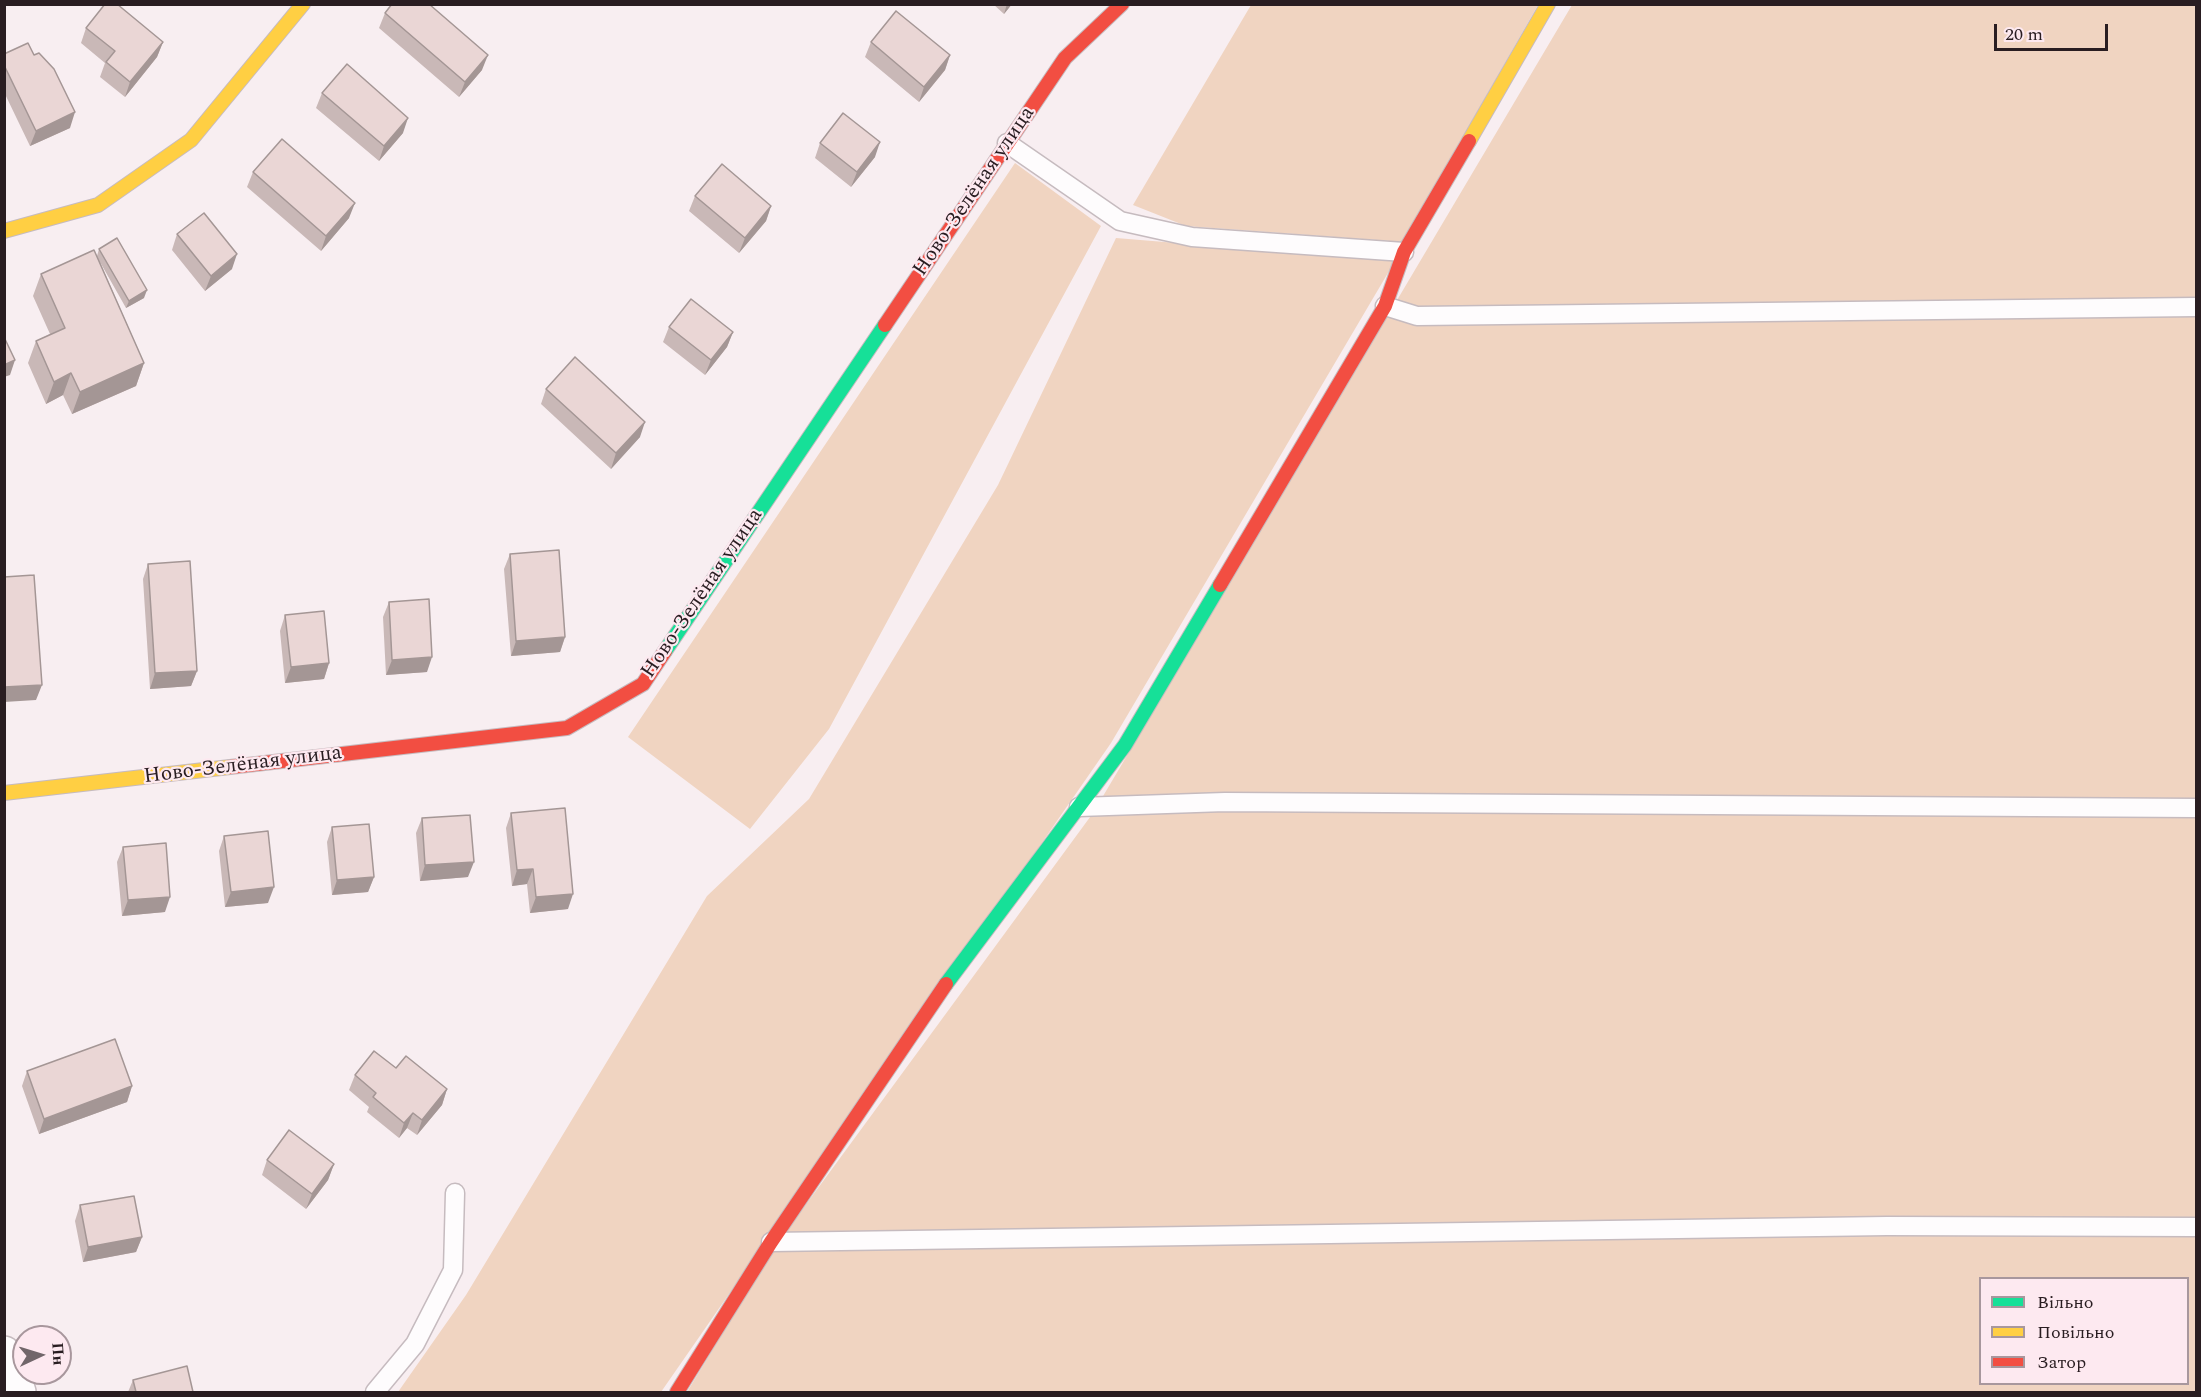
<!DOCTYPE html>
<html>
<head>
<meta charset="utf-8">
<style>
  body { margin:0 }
  #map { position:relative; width:2201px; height:1397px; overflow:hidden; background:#f8eef1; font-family:Spectral,serif }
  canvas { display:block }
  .frame { position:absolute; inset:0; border:6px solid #291d21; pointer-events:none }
  .legend { position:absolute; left:1979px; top:1277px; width:210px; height:108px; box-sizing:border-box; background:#fde9f0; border:2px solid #a8979d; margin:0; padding:8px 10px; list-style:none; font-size:18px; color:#291d21 }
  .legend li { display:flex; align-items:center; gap:12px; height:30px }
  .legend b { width:30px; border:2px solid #a8979d }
  .north { position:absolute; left:12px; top:1325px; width:60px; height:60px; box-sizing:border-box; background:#fde9f0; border:2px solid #a8979d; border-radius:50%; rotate:86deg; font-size:16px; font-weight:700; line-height:24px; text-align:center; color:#291d21 }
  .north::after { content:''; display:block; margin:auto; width:21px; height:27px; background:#71666a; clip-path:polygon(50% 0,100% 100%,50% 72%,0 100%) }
  .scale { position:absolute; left:1994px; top:24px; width:114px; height:27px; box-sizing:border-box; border:3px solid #291d21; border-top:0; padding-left:8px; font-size:18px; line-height:21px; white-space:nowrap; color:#291d21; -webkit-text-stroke:4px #fde9f0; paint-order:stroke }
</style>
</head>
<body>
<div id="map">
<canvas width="2201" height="1397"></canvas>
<div class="frame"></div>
<ul class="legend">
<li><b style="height:8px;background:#16e098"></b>Вільно</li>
<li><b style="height:8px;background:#ffcf43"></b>Повільно</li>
<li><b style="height:8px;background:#f24e42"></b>Затор</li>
</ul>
<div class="north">Пн</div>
<div class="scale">20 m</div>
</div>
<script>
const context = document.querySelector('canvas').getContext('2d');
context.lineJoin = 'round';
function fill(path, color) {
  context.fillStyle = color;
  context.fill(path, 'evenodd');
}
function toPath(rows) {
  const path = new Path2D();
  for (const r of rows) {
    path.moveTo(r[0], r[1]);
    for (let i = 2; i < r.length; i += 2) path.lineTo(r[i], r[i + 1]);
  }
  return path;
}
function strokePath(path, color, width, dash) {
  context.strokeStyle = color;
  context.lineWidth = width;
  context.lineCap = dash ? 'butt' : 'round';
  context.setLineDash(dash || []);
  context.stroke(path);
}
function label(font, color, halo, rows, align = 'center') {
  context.font = font + ' Spectral,serif';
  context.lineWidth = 4.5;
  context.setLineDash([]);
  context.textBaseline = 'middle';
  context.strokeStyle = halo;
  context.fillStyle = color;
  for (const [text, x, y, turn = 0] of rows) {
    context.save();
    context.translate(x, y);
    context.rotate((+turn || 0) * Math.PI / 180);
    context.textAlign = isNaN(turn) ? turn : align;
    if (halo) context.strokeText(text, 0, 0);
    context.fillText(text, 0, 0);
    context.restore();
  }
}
const green = toPath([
  [1251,5,1538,5,1403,242,1186,226,1133,205],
  [1572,5,2196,5,2196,1392,687,1392,777,1244,1093,813],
  [1980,1278,2188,1278,2188,1384,1980,1384],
  [1015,163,1101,226,829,729,750,829,628,737],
  [1116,238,1395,261,1111,743,661,1392,398,1392,466,1295,707,896,809,799,998,485]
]);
const lane = toPath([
  [1007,143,1120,221,1192,237,1404,252],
  [1385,306,1417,316,2196,307],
  [1079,807,1225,802,2196,808],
  [771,1242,1887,1226,2196,1227],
  [375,1392,415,1344,453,1270,455,1193]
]);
const street = toPath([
  [4,1353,19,1392]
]);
const fast = toPath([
  [665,651,885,325],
  [946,984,1125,745,1220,585]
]);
const slow = toPath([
  [1469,141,1548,4],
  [4,231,98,205,191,140,303,4],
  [4,793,230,767]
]);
const jam = toPath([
  [885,325,1065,58,1122,4],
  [1220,585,1385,306,1404,252,1469,141],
  [230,767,567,728,643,684,665,651],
  [677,1392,771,1242,946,984]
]);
const wall = toPath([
  [993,4,1012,4,1004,14],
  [385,13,482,70,459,97,379,28],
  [86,28,163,42,157,57,125,97,100,77,105,63,81,43],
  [871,42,950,55,945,70,919,102,865,57],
  [4,54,34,55,70,128,30,146,4,92],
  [322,93,403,133,379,161,316,108],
  [820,143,875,157,851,187,815,158],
  [253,172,349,218,321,251,247,187],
  [695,196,771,206,766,221,739,253,689,211],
  [177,234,232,269,205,291,172,250],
  [99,249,144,298,126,308,100,262,144,363,136,386,72,414,63,395,46,404,28,363,36,341,50,334,33,296,41,274,97,256],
  [669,327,733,332,727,347,705,375,663,342],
  [546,389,640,437,611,469,541,404],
  [510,554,565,637,560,652,511,656,504,569],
  [148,564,197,671,191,686,150,689,143,579],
  [389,602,427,672,386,675,383,617],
  [285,615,329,663,324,679,285,683,280,631],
  [511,813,568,909,530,913,527,884,512,886,506,828],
  [422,818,468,877,420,881,416,833],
  [332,827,374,877,368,892,332,895,327,842],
  [224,836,268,903,225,907,219,851],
  [123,847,165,912,122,916,117,862],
  [396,1068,447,1089,442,1105,417,1135,407,1128,399,1138,367,1112,369,1107,349,1090,355,1075],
  [27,1071,132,1086,127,1102,39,1134,22,1086],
  [267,1160,334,1164,328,1180,306,1209,262,1175],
  [80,1205,142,1237,136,1252,83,1262,75,1221],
  [133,1380,193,1392,128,1392]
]);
const shadedWall = toPath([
  [1007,4,1012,4,1004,14],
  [163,42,157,57,125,97,130,82],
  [488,55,482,70,459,97,465,82],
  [950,55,945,70,919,102,924,87],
  [75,112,70,128,30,146,36,131],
  [408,118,403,133,379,161,384,146],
  [880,142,875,157,851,187,857,172],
  [355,203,349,218,321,251,326,236],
  [771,206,766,221,739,253,745,238],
  [237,254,232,269,205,291,211,276],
  [147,290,144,298,126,308,129,301],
  [733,332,727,347,705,375,711,360],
  [15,360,10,375,4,377,4,365],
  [144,363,136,386,72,414,80,392],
  [71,373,63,395,46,404,54,382],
  [645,422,640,437,611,469,616,453],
  [565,637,560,652,511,656,516,641],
  [432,657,427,672,386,675,392,660],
  [329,663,324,679,285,683,291,667],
  [197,671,191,686,150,689,155,673],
  [42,685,36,700,4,702,4,687],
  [474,862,468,877,420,881,425,865],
  [533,869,527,884,512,886,517,870],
  [374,877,368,892,332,895,337,880],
  [274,887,268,903,225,907,231,892],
  [573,894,568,909,530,913,536,897],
  [170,897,165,912,122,916,128,900],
  [132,1086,127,1102,39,1134,44,1119],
  [447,1089,442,1105,417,1135,422,1120],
  [413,1113,407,1128,399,1138,404,1123],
  [334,1164,328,1180,306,1209,312,1194],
  [142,1237,136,1252,83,1262,88,1247]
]);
const building = toPath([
  [105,4,117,4,163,42,130,82,106,62,115,51,86,28,105,4],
  [392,4,429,4,488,55,465,82,385,13,392,4],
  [896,11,950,55,924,87,871,42,896,11],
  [28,43,34,55,39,53,54,69,75,112,36,131,4,65,4,54,28,43],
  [347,64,408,118,384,146,322,93,347,64],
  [843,113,880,142,857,172,820,143,843,113],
  [282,139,355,203,326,236,253,172,282,139],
  [722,164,771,206,745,238,695,196,722,164],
  [204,213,237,254,211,276,177,234,204,213],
  [117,238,147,290,129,301,99,249,117,238],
  [94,250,144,363,80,392,71,373,54,382,36,341,65,328,41,274,94,250],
  [691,299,733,332,711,360,669,327,691,299],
  [4,337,15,360,4,365,4,337],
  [575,357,645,422,616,453,546,389,575,357],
  [559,550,565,637,516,641,510,554,559,550],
  [190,561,197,671,155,673,148,564,190,561],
  [34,575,42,685,4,687,4,577,34,575],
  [429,599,432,657,392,660,389,602,429,599],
  [324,611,329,663,291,667,285,615,324,611],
  [565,808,573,894,536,897,533,869,517,870,511,813,565,808],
  [470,815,474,862,425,865,422,818,470,815],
  [369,824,374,877,337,880,332,827,369,824],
  [268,831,274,887,231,892,224,836,268,831],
  [166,843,170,897,128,900,123,847,166,843],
  [115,1039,132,1086,44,1119,27,1071,115,1039],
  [374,1051,396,1068,406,1056,447,1089,422,1120,413,1113,404,1123,373,1097,376,1093,355,1075,374,1051],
  [289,1130,334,1164,312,1194,267,1160,289,1130],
  [134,1196,142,1237,88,1247,80,1205,134,1196],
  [187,1366,193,1392,136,1392,133,1380,187,1366]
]);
const streetNames = [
  ["Ново-Зелёная улица",975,192,-56],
  ["Ново-Зелёная улица",703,594,-56],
  ["Ново-Зелёная улица",243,766,-7]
];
fill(green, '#f0d4c1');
strokePath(lane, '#c6bbbf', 21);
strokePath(street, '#c6bbbf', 36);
strokePath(fast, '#c6bbbf', 16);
strokePath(slow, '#c6bbbf', 16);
strokePath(jam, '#c6bbbf', 16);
strokePath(lane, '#fefcfd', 18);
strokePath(street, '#fefcfd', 33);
strokePath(fast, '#16e098', 14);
strokePath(slow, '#ffcf43', 14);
strokePath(jam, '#f24e42', 14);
fill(wall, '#c9b8b7');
fill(shadedWall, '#a49695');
fill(building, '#ead6d5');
strokePath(building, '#a49695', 1.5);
label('21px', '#291d21', '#fde9f0', streetNames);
</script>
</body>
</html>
